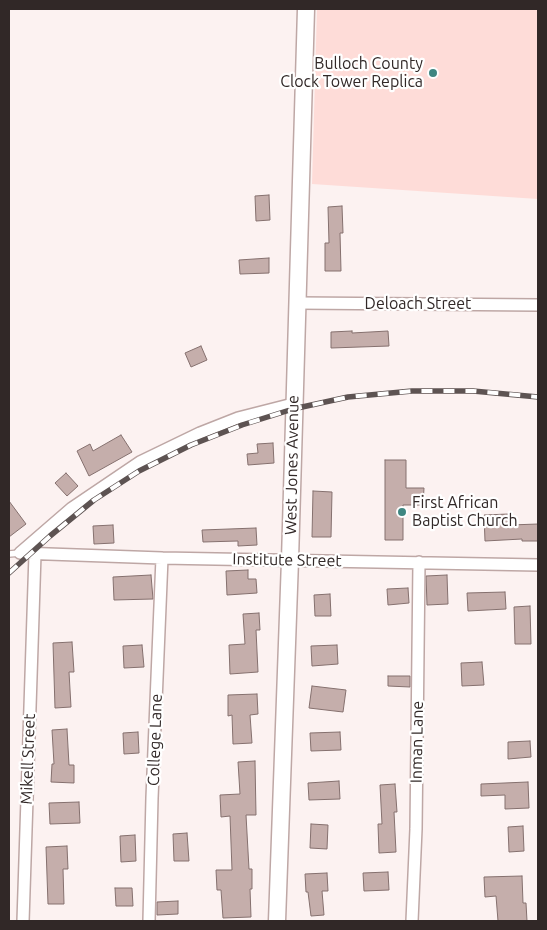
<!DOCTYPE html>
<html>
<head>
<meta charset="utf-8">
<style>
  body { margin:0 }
  #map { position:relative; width:547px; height:930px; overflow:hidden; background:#fcf2f1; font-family:Ubuntu,sans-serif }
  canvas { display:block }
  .frame { position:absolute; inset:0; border:10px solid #312827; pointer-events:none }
</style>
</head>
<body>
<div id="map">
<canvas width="547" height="930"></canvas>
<div class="frame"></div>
</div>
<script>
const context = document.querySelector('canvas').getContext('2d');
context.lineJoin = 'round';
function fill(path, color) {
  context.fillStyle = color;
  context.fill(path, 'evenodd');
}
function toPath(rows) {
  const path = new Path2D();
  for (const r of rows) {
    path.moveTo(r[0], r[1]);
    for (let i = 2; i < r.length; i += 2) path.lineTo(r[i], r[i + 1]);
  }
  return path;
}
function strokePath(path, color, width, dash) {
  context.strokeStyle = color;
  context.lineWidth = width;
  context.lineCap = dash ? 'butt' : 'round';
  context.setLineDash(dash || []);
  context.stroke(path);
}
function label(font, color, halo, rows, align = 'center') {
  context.font = font + ' Ubuntu,sans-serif';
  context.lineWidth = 4.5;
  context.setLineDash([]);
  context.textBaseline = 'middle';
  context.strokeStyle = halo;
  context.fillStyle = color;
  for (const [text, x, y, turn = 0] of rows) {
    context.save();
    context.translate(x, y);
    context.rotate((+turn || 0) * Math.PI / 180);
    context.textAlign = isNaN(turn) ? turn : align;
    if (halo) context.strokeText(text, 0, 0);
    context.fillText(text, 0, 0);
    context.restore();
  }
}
const green = toPath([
  [317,9,538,9,538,199,312,184]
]);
const building = toPath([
  [269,195,270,220,256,221,255,196,269,195],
  [342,206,343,233,340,233,341,271,325,271,325,243,329,243,328,207,342,206],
  [269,258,269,273,240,274,239,260,269,258],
  [352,331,352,333,388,331,389,346,331,348,331,332,352,331],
  [201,346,207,360,191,367,185,353,201,346],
  [121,435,132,452,89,476,77,451,90,444,93,451,121,435],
  [273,443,274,463,248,465,247,454,258,453,257,444,273,443],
  [385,460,406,460,406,488,424,488,423,505,403,505,403,540,385,540,385,460],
  [66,473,78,486,67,496,55,483,66,473],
  [313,491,332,492,331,537,312,537,313,491],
  [9,501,26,524,9,537,9,501],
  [509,514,510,525,538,524,538,541,522,541,522,539,485,541,484,515,509,514],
  [113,525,114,543,94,544,93,526,113,525],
  [256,528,257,545,238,546,238,541,203,542,202,530,256,528],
  [248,570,248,579,256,579,257,593,227,595,226,571,248,570],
  [151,575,153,599,114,600,113,577,151,575],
  [447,575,448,604,427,605,426,576,447,575],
  [408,588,409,603,388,605,387,589,408,588],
  [505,592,506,609,468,611,467,593,505,592],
  [330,594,331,616,315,616,314,595,330,594],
  [530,606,531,644,515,644,514,607,530,606],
  [259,613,260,630,256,630,258,672,230,674,229,645,245,644,243,614,259,613],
  [72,642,74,672,69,672,71,707,55,708,53,643,72,642],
  [142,645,144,667,124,668,123,646,142,645],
  [337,645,338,664,312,666,311,646,337,645],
  [482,662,484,685,462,686,461,663,482,662],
  [388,676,410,676,410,687,388,686,388,676],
  [312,686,346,690,343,712,309,708,312,686],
  [257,694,258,714,250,715,252,743,233,744,232,715,228,716,228,695,257,694],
  [67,729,69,765,74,765,74,783,51,782,52,764,54,764,52,730,67,729],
  [138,732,139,753,124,754,123,733,138,732],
  [340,732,341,750,311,751,310,733,340,732],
  [530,741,531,757,508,759,508,742,530,741],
  [255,761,256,815,246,815,249,869,252,869,252,889,250,889,251,917,223,918,221,890,217,890,216,870,232,870,230,816,221,817,220,795,240,794,238,762,255,761],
  [339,781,340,799,309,800,308,783,339,781],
  [528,782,529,808,505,809,505,795,481,796,481,784,528,782],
  [395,784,397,812,394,812,396,852,379,853,378,824,382,824,380,785,395,784],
  [79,802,80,823,50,824,49,803,79,802],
  [311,824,328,825,327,849,310,848,311,824],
  [523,826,524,851,509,852,508,827,523,826],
  [187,833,189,861,174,861,173,834,187,833],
  [135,835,136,861,121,862,120,836,135,835],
  [67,846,68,869,63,869,64,904,48,904,46,847,67,846],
  [388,872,389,890,364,891,363,873,388,872],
  [327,873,328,891,322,891,324,915,311,916,308,892,306,892,305,874,327,873],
  [522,876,523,903,526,903,527,921,498,921,496,896,485,897,484,877,522,876],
  [115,888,132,888,133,906,116,906,115,888],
  [178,901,178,914,157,915,157,902,178,901]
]);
const lane = toPath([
  [9,554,20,553]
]);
const street = toPath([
  [298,303,538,305],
  [20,553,162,558,538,565],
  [20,553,72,508,140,462,200,433,238,418,293,404],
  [23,921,35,554],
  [149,921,152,798,162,558],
  [412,921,416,829,419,562]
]);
const secondary = toPath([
  [277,921,290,560,306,9]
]);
const rail = toPath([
  [9,573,50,536,94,500,139,471,191,445,242,425,293,409,348,397,412,391,473,391,538,397]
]);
const markers = [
  [433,73,5,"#3e8681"],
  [402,512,5,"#3e8681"]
];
const poiNames = [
  ["Bulloch County",423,64],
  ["Clock Tower Replica",423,82],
  ["First African",412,503,"left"],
  ["Baptist Church",412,521,"left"]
];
const streetNames = [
  ["Deloach Street",418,304],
  ["West Jones Avenue",292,465,-89],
  ["Institute Street",287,560,1],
  ["College Lane",155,740,-88],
  ["Inman Lane",417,742,-89],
  ["Mikell Street",28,759,-88]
];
fill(green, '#fedcd8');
fill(building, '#c5aeab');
strokePath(building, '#85706e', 1);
strokePath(lane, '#bea7a5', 8);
strokePath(street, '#bea7a5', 14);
strokePath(secondary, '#bea7a5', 19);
strokePath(lane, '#fff', 5.5);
strokePath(street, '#fff', 11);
strokePath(secondary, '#fff', 16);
strokePath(rail, '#5d5352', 5.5);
strokePath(rail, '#fff', 4, [11]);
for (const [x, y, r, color] of markers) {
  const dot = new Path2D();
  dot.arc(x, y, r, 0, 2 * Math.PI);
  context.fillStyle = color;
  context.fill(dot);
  strokePath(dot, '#fff', 2);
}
label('16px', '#312827', '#fff', poiNames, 'right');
label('16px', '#312827', '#fff', streetNames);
</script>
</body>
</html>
